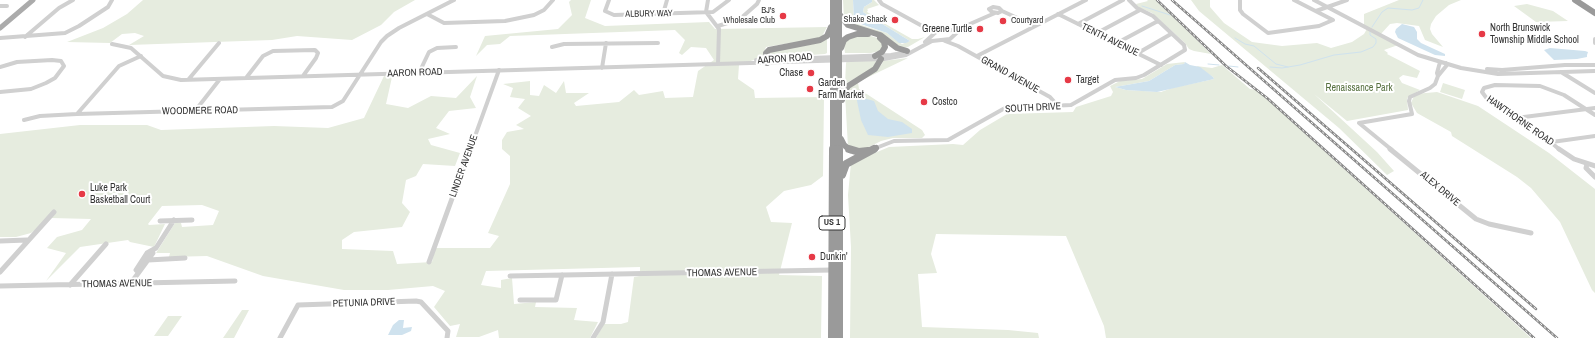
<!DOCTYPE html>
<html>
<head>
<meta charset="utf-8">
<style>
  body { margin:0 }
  canvas { display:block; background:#fff }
</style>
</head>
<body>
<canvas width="1595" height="338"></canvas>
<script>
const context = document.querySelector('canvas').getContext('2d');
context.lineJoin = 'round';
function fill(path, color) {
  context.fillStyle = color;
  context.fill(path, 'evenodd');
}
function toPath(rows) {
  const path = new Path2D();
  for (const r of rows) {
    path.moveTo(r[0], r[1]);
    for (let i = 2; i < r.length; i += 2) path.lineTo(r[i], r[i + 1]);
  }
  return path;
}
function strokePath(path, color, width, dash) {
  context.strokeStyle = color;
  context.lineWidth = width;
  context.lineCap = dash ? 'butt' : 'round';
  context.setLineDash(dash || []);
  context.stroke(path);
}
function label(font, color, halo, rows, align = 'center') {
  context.font = font + ' "Archivo Narrow",sans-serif';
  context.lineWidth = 4;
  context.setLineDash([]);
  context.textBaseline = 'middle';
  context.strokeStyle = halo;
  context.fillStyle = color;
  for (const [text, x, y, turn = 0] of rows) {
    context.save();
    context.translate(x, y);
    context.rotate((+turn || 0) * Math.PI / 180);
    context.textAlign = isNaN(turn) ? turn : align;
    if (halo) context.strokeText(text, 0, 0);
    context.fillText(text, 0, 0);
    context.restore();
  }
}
const green = toPath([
  [143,0,415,0,394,12,381,25,352,40,297,36,272,40,129,45,144,36,135,33,122,34,110,43,67,42,103,28,127,14],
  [571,0,591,0,585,18,605,26,709,22,715,29,827,27,821,38,766,47,762,57,739,65,738,79,754,90,755,98,824,97,823,176,811,185,784,191,766,207,771,222,792,223,779,275,822,276,821,338,596,338,604,324,621,324,628,322,634,277,640,276,640,267,486,271,481,285,501,288,501,280,512,278,514,304,536,302,535,307,577,308,574,320,598,322,590,338,499,338,498,330,479,337,456,337,460,324,450,326,434,307,445,291,433,286,388,290,344,290,263,276,207,256,169,257,170,253,156,253,175,223,181,223,182,227,213,225,219,211,202,205,162,206,148,224,149,225,165,224,154,247,130,242,128,240,80,247,46,281,66,253,47,248,57,237,82,230,91,219,51,218,31,233,16,237,0,237,0,134,80,125,147,125,161,130,274,126,328,128,364,118,384,76,392,77,386,104,408,108,431,96,456,98,477,76,470,97,476,108,449,111,436,128,450,134,428,139,431,145,460,153,455,166,423,164,416,176,406,180,402,203,410,212,402,227,354,232,342,240,342,249,393,251,397,264,432,262,435,248,490,248,499,236,488,233,510,184,510,156,502,149,502,140,507,132,524,129,516,125,531,116,518,108,525,99,510,97,513,88,503,84,530,81,530,95,539,96,544,85,556,93,564,81,566,93,589,93,574,103,576,106,619,102,634,90,639,95,663,91,665,98,693,97,698,71,714,60,706,48,691,47,682,55,679,53,685,40,675,30,510,36,500,44,487,45,476,56,485,36,558,29,572,15,569,2],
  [843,0,853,0,854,21,858,24,887,33,897,41,902,44,910,41,863,12,864,7,872,2,872,0,874,0,879,5,867,9,868,10,867,12,876,17,875,18,912,39,918,39,925,37,908,47,903,48,857,27,844,18],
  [1147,0,1156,0,1211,54,1194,51,1189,49,1185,43,1152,13,1138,7,1136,4,1148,1],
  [1191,0,1210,0,1210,7,1224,23,1252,42,1282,46,1317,43,1331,48,1352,42,1364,34,1368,27,1364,25,1364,14,1399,0,1461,0,1449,5,1436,16,1431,24,1430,29,1432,34,1443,47,1425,40,1419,26,1397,23,1390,24,1380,35,1398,45,1384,50,1388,53,1387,54,1420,71,1417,78,1403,75,1399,78,1402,83,1420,90,1407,98,1408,110,1347,121,1314,94,1377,152,1394,171,1387,175,1339,128,1199,11],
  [1527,4,1553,11,1568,21,1536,22,1514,6],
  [859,35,871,36,877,38,882,42,883,47,880,51,871,53,845,53,844,46,846,41],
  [827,39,827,53,825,54,769,58,769,52],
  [908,58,858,82,859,89,922,130,925,135,922,138,893,138,881,141,861,151,854,150,848,147,845,94,848,89,855,82,877,69,882,64,883,61],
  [877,60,873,68,845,84,846,63,847,61],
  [1185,62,1184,64,1175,65,1149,81,1115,87,1126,90,1161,92,1172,88,1214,79,1213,77,1196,66,1212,68,1222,65,1250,89,1257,90,1531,338,1106,338,1104,326,1066,236,936,234,931,254,937,273,918,274,922,327,1008,330,1038,333,1039,338,850,338,851,247,848,195,851,163,889,147,953,144,963,145,980,130,1007,114,1073,112,1076,107,1111,96,1113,92,1110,86,1120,81,1142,79,1167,64],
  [1443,83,1465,90,1462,99,1440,92],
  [1437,92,1478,106,1549,153,1595,189,1595,293,1592,290,1560,222,1531,188,1517,177,1452,136,1451,132,1417,113,1411,103,1415,94],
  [242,310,249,310,234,338,223,338],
  [168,316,182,316,168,336,154,336]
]);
const water = toPath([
  [853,0,872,0,872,2,864,7,863,12,910,41,906,43,899,43,887,33,855,22,854,21],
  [1402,24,1414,27,1417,32,1417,39,1421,43,1445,54,1445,56,1435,55,1398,38,1395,32,1396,29],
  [1550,48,1585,51,1588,52,1587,55,1587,57,1577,59,1554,60,1544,50],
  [1185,62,1190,65,1200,67,1213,77,1214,79,1157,92,1126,90,1115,87,1149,81,1175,65,1184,64],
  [856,96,874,101,878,111,888,119,902,122,912,129,912,133,888,137,868,135,861,120],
  [399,320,404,320,403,328,412,327,411,331,402,335,388,335,393,325]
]);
const stream = toPath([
  [1142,6,1170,15],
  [1372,27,1382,12,1388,8,1412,10,1419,8,1423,0],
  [1235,38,1245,44,1254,46,1276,64,1288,67],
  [1208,64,1219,65],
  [1229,66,1238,67],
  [1270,67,1282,68,1300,65,1334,55,1361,52,1373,47,1376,43,1376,39,1370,35,1370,32]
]);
const minorFar1 = toPath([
  [609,0,605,11,614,15,713,12,729,0],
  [708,0,706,12,719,29,718,64],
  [879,0,882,4,935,33],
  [1240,0,1240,10,1243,14,1268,33,1319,26,1333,20,1294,0],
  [1314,0,1418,55,1461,68,1498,74,1595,71],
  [0,6,7,6],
  [993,7,999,8,1002,11,998,13,992,12,989,9,993,7],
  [1002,11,1035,26],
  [1316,11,1347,0],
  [427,14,444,23,505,21,534,15,544,10,553,0],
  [663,14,667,0],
  [1058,14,1161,65],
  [1078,24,1123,0],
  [718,26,740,19,757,4,759,0],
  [1097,33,1140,10],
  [25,37,59,8,73,0],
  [0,38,65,33,79,26,108,7,112,0],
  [1595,39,1595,43],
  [945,41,958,46,1050,97,1059,107],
  [925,42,937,31,952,30,960,26],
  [1117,43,1158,21],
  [112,44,131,48,163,76,181,80,884,59,906,55,932,41,950,39,963,27,995,13],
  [552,47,564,44,658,43],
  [1138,53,1171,34],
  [977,56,1086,0],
  [756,60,891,55,902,53],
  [0,67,17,62,52,60,61,61,64,66,55,78,46,83,31,89,0,92],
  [602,68,606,43],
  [1487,69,1502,70,1565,65,1595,65],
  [1561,72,1595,93],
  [419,73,429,52,437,48,456,47],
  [1438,76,1437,73,1440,62],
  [246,78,263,56,273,51,315,50,318,53,316,58,303,76],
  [188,80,219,43],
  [195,111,220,79],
  [77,114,119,66,141,56],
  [1516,118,1595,108],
  [24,120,40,116,77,114,332,107,343,101,381,42,387,36,399,28,454,0],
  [1359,123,1392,150],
  [1359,123,1412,114,1409,101,1410,97,1430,88,1435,84,1438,76,1447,65,1446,63],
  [1552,142,1595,136],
  [876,148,894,141,948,140,1005,108,1071,105,1115,80,1136,78,1144,75,1185,50,1184,45,1153,16,1137,8,1129,0],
  [470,150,499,70],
  [1560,150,1540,133,1488,100,1482,92,1484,88,1495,85,1540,86,1564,95,1595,115]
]);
const minor = toPath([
  [1390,149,1476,219,1489,224,1531,233],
  [1559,149,1574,159,1595,166],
  [1587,164,1586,168,1595,177],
  [160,221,192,220],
  [0,241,27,240],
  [148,260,185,258],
  [429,262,470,149],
  [0,272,54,212],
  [138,272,136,270,147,253,156,248,174,220],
  [510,276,832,270],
  [131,283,153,253,152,251],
  [70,285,106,244],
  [0,286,235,281],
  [520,300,556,300,562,275],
  [280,338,298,305,416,301,421,302,448,331,447,338],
  [593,338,603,322,612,274]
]);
const major = toPath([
  [0,28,33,0]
]);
const highwayFar1 = toPath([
  [839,0,839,150],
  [1575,0,1595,13],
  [839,14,848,25,880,35,897,48,907,51],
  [841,48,844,40,848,37,857,34,868,34],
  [875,56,882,52,885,47,884,42,880,38],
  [767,63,766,53,769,50,820,40,827,36,831,27],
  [842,100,844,92,848,86,875,69,881,59],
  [841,139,844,145,850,150],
  [833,150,833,0],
  [873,150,876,148]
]);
const highway = toPath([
  [839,149,839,338],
  [849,149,859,152,868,151],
  [842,175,846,164,874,149],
  [832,338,833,149]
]);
const rail = toPath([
  [1157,0,1226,66,1267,98,1534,338],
  [1172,0,1557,338],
  [1258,68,1536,309]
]);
const markers = [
  [783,16,4,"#e63946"],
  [895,20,4,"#e63946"],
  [1003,21,4,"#e63946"],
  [980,29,4,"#e63946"],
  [1482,34,4,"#e63946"],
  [811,73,4,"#e63946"],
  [1068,80,4,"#e63946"],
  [810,89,4,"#e63946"],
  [924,102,4,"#e63946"],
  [82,194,4,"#e63946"],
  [812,257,4,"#e63946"]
];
const farPoinames = [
  ["BJ's",775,11],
  ["Wholesale Club",775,21],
  ["Shake Shack",887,20],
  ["Courtyard",1011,21,"left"]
];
const farStreetnames = [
  ["ALBURY WAY",649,14,-1]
];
const shields = [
  [832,223,26]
];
const shieldNames = [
  ["US 1",832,223]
];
const poiNames = [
  ["North Brunswick",1490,28],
  ["Township Middle School",1490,40],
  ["Greene Turtle",972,29,"right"],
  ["Chase",803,73,"right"],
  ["Target",1076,80],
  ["Garden",818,83],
  ["Farm Market",818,95],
  ["Costco",932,102],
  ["Luke Park",90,188],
  ["Basketball Court",90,200],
  ["Dunkin'",820,257]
];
const streetNames = [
  ["TENTH AVENUE",1110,40,26],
  ["AARON ROAD",785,59,-4],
  ["AARON ROAD",415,73,-2],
  ["GRAND AVENUE",1010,75,29],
  ["SOUTH DRIVE",1033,108,-3],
  ["WOODMERE ROAD",200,111,-1],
  ["HAWTHORNE ROAD",1520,121,35],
  ["LINDER AVENUE",464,166,-70],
  ["ALEX DRIVE",1440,189,40],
  ["THOMAS AVENUE",722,273,-1],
  ["THOMAS AVENUE",117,284,-1],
  ["PETUNIA DRIVE",364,303,-2]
];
const parkNames = [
  ["Renaissance Park",1359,88]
];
fill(green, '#e6ecdf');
fill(water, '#cfe2ee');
strokePath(stream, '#cfe2ee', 1);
strokePath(minorFar1, '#d0d0d0', 4);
strokePath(minor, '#d0d0d0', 5);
strokePath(major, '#ababab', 5);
strokePath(highwayFar1, '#9a9a9a', 6);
strokePath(highway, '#9a9a9a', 8);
strokePath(rail, '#888', 2.5);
strokePath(rail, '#fff', 1, [2.5]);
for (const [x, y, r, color] of markers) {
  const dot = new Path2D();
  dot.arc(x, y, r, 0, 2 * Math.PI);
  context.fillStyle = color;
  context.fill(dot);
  strokePath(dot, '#fff', 1.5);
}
label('9px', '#333', '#fff', farPoinames, 'right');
label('9px', '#333', '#fff', farStreetnames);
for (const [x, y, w] of shields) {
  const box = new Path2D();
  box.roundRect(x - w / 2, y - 7, w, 14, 3);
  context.fillStyle = '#fff';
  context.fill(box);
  strokePath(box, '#333', 1);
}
label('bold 9px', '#333', null, shieldNames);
label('10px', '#333', '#fff', poiNames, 'left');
label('10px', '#333', '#fff', streetNames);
label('10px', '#56703f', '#fff', parkNames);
</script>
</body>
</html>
